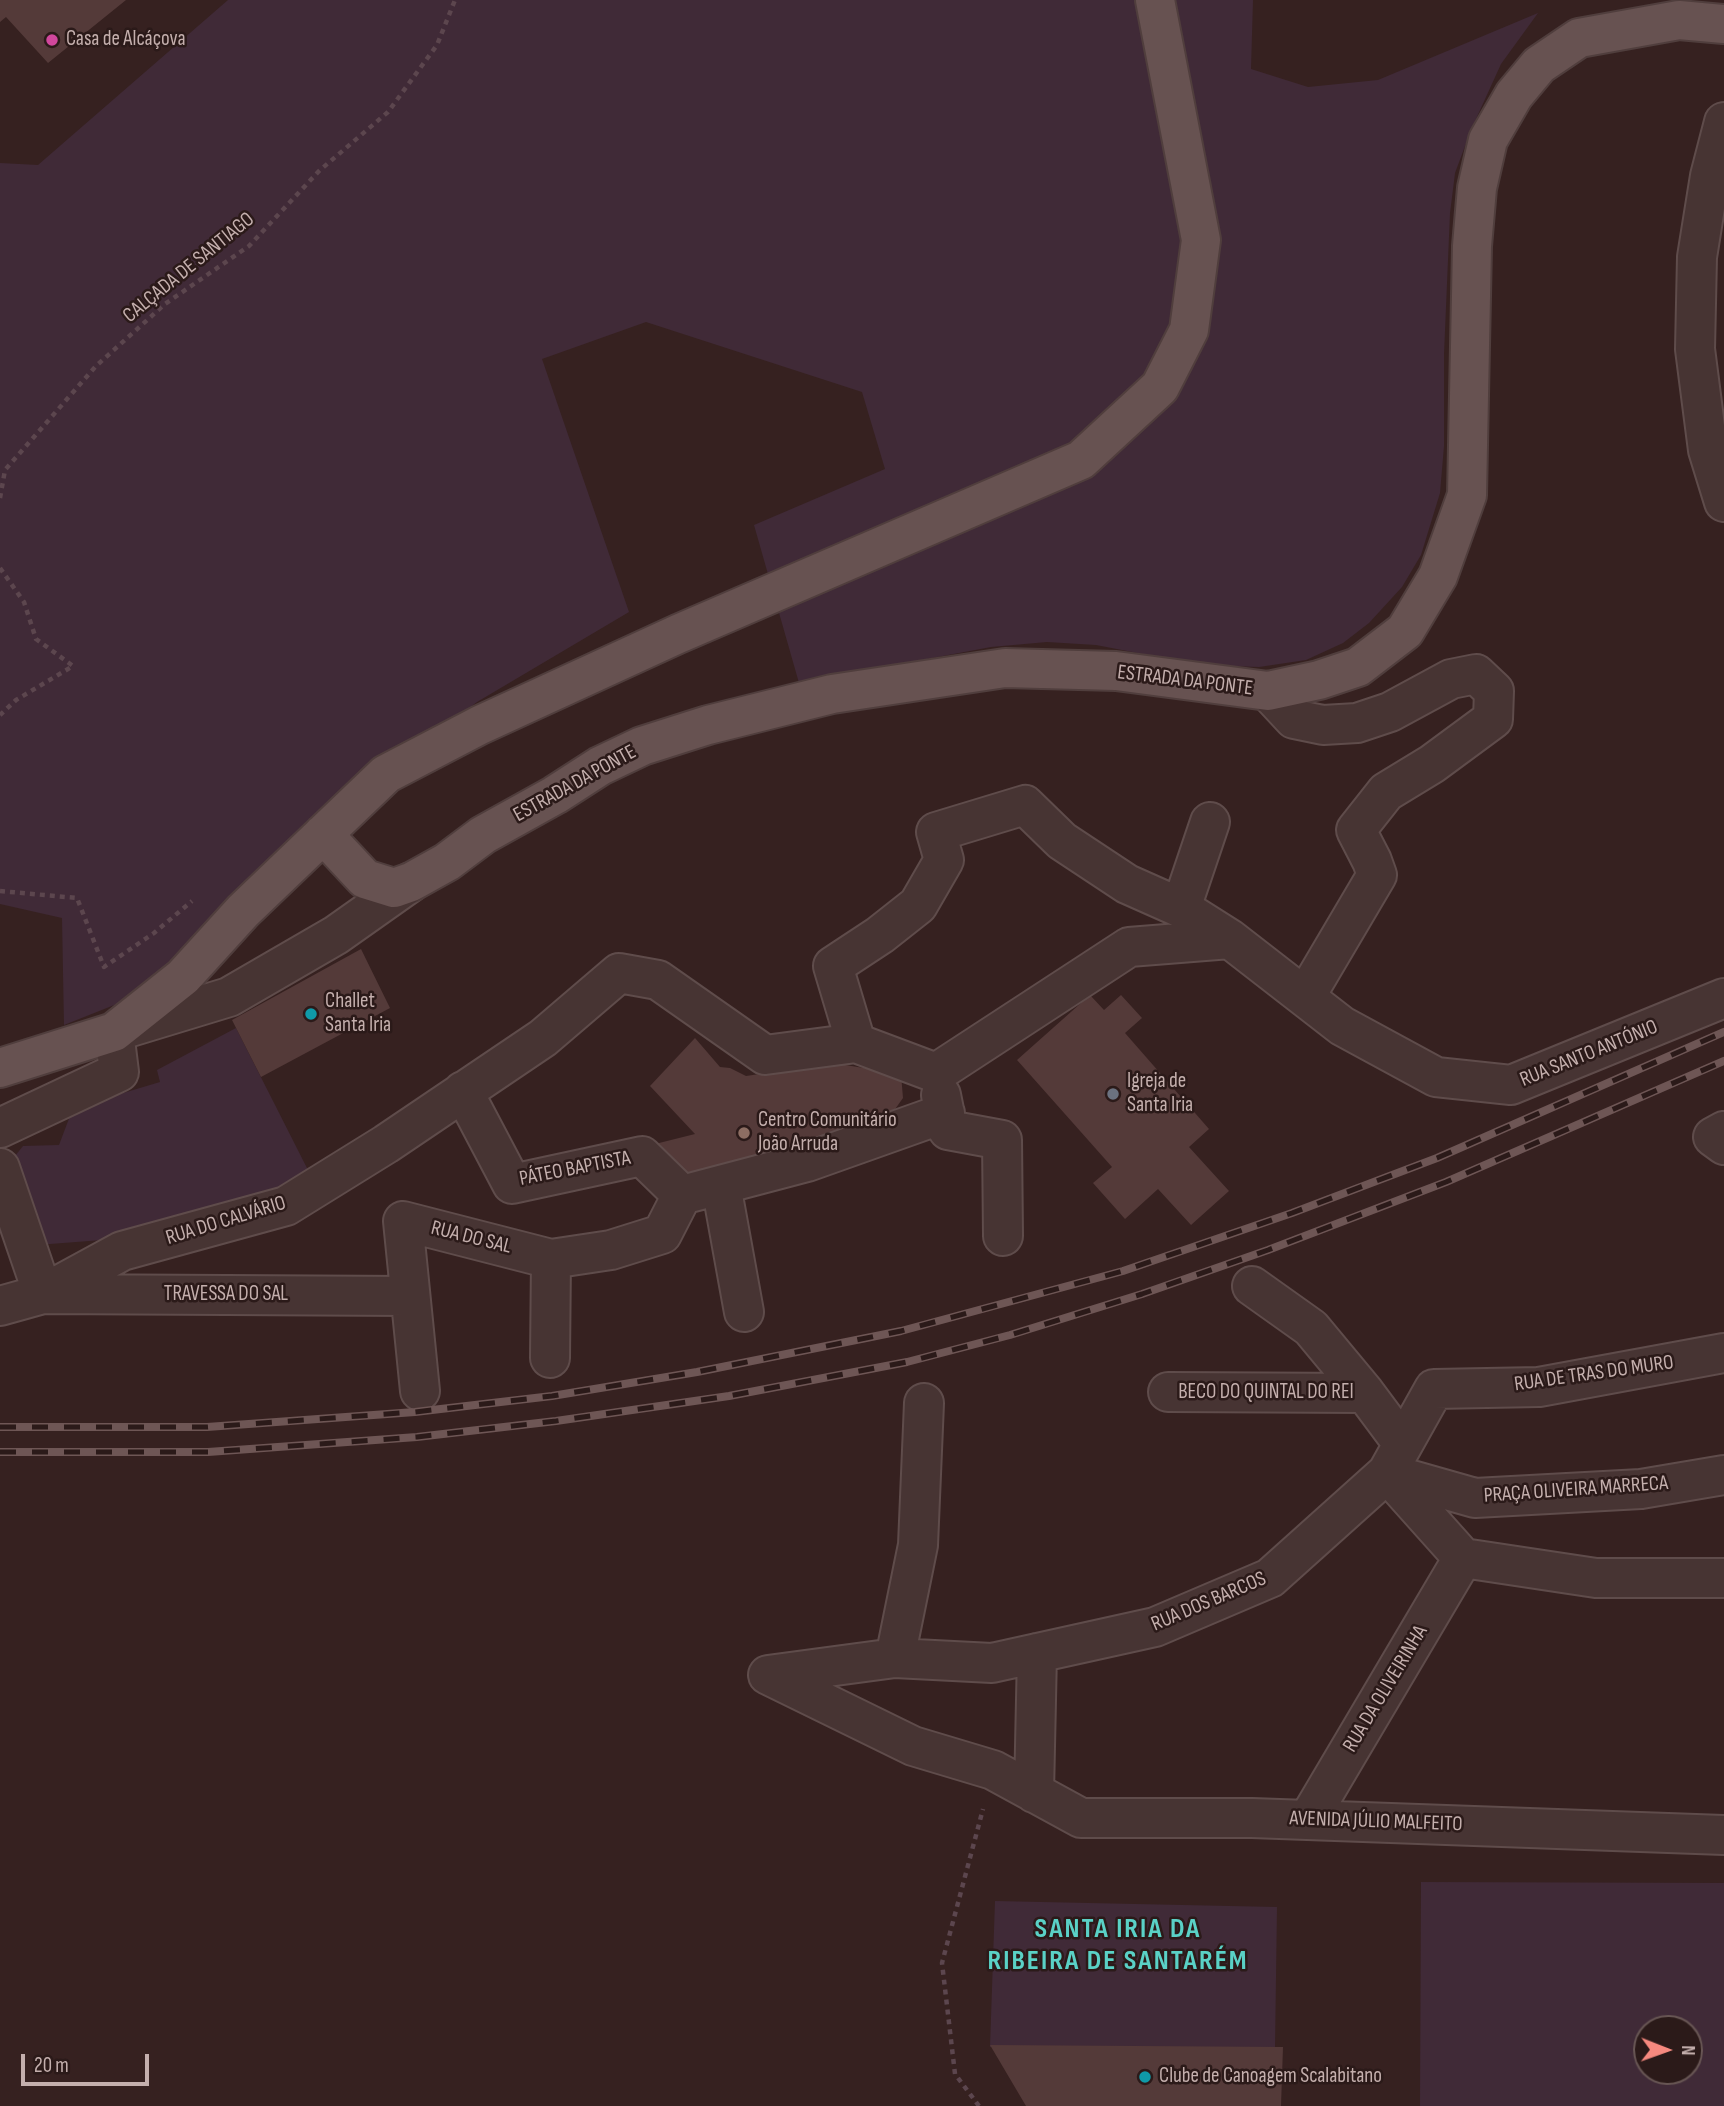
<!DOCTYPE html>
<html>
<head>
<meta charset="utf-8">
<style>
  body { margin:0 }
  #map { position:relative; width:1724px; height:2106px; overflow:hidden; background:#362120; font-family:"Sofia Sans Condensed",sans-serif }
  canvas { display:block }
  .north { position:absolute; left:1633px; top:2015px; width:70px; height:70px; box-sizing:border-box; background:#2b1a19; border:2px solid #685654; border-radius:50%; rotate:91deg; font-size:19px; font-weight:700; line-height:28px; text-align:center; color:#c4afad }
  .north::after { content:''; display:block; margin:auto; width:24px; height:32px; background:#f6897f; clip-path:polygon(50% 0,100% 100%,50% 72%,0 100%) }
  .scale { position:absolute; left:21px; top:2054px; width:128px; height:32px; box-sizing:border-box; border:4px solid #c4afad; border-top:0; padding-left:9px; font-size:21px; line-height:24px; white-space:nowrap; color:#c4afad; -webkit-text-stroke:5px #2b1a19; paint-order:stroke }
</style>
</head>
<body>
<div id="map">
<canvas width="1724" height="2106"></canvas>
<div class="north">N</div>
<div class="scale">20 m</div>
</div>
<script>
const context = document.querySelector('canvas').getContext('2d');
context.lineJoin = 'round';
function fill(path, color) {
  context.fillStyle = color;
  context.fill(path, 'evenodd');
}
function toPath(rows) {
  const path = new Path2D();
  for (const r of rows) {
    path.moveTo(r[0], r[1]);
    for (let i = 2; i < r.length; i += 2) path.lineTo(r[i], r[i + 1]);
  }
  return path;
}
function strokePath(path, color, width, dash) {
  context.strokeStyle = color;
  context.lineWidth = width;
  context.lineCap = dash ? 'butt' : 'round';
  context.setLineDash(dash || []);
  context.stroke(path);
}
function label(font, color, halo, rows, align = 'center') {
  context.font = font + ' "Sofia Sans Condensed",sans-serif';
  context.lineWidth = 5;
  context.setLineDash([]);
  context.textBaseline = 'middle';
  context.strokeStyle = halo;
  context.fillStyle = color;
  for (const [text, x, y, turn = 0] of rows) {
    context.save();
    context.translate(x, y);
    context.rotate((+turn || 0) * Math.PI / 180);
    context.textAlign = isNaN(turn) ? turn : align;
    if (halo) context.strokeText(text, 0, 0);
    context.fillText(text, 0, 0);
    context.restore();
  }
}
const green = toPath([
  [228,0,1253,0,1251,69,1308,87,1378,80,1538,13,1501,64,1471,130,1455,173,1450,213,1444,354,1444,446,1440,493,1421,555,1402,587,1369,623,1343,643,1306,660,1259,667,1200,665,1096,645,1047,642,991,647,799,683,754,525,885,469,862,392,646,322,542,359,629,612,477,702,273,859,142,994,64,1025,62,918,0,904,0,163,38,165],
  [236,1028,310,1174,287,1190,141,1237,37,1245,15,1156,23,1146,59,1145,73,1108,160,1082,157,1070],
  [1421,1882,1724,1883,1724,2106,1420,2106],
  [1647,2029,1689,2029,1689,2071,1647,2071],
  [995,1901,1277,1907,1275,2048,990,2047]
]);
const building = toPath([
  [0,0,126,0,48,63,6,17,0,22],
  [361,949,390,1008,261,1077,232,1020],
  [1090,995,1104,1010,1121,995,1142,1018,1125,1033,1209,1129,1189,1147,1229,1191,1191,1225,1158,1189,1125,1219,1093,1183,1112,1167,1017,1060],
  [695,1038,720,1067,730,1068,746,1076,833,1063,901,1074,903,1098,888,1119,750,1162,665,1176,655,1144,695,1134,650,1086],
  [990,2045,1283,2047,1281,2106,1026,2106]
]);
const path = toPath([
  [0,498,5,470,96,366,165,304,249,246,319,171,388,112,437,45,455,0],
  [0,568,24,602,36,639,73,666,16,700,0,715],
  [0,891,77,898,104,967,154,933,192,901],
  [979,2106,955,2074,942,1963,983,1809]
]);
const minor = toPath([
  [1724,122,1710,176,1697,257,1695,349,1708,450,1724,502],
  [1268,691,1294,719,1323,725,1357,723,1390,712,1451,679,1476,674,1494,691,1493,719,1432,764,1386,792,1356,830,1372,861,1377,875,1305,997],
  [1181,908,1210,822],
  [856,1043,833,966,880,935,918,905,944,860,936,832,1025,805,1062,841,1127,884,1181,908,1230,939],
  [936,1073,1129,947,1230,939,1342,1026,1436,1077,1511,1085,1724,998],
  [463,1091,512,1184,642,1156,682,1195],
  [941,1095,948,1130,1002,1140,1003,1236],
  [0,1128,119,1072,114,1032,229,997,336,935,411,882],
  [1724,1131,1713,1137,1724,1145],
  [0,1168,43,1294,409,1296],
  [721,1185,744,1312],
  [682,1195,807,1162,945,1113],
  [1252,1286,1311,1328,1365,1393,1403,1444],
  [0,1306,43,1294,122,1251,286,1206,386,1144,543,1038,619,973,658,980,765,1055,856,1043,936,1073],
  [1724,1353,1539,1387,1434,1389,1387,1473,1270,1578,1155,1627,992,1663,895,1658,768,1675,913,1746,993,1770,1081,1818,1252,1818,1724,1835],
  [550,1358,551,1259],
  [420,1391,403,1221,551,1259,611,1250,662,1234,682,1195],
  [1168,1392,1365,1393],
  [1387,1473,1463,1558,1596,1578,1724,1578],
  [1387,1473,1475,1498,1641,1489,1724,1475],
  [895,1658,918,1545,924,1403],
  [1034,1793,1037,1653],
  [1308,1820,1463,1558]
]);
const primary = toPath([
  [323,834,365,879,394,888,411,882,447,862,483,835,555,795,600,766,642,746,708,725,832,694,1005,668,1116,671,1268,691,1319,680,1358,667,1405,631,1438,576,1467,495,1472,246,1477,188,1488,140,1514,95,1539,65,1579,38,1679,20,1724,24],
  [0,1068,114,1032,183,977,243,911,386,774,480,725,678,634,1081,460,1160,387,1189,330,1201,240,1155,0]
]);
const rail = toPath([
  [0,1427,207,1427,415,1412,552,1396,697,1372,901,1331,1123,1271,1292,1213,1437,1158,1724,1032],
  [0,1452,208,1452,417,1437,556,1421,729,1396,907,1362,1010,1335,1142,1294,1268,1250,1446,1182,1724,1061]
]);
const markers = [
  [52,40,7,"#d1479c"],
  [311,1014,7,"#0f9aa8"],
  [1113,1094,7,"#6b7280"],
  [744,1133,7,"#8d6e63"],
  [1145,2077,7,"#0f9aa8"]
];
const poiNames = [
  ["Casa de Alcáçova",66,40],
  ["Challet",325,1002],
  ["Santa Iria",325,1026],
  ["Igreja de",1127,1082],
  ["Santa Iria",1127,1106],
  ["Centro Comunitário",758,1121],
  ["João Arruda",758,1145],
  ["Clube de Canoagem Scalabitano",1159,2077]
];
const streetNames = [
  ["CALÇADA DE SANTIAGO",189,268,-39],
  ["ESTRADA DA PONTE",1185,681,7],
  ["ESTRADA DA PONTE",575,784,-29],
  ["RUA SANTO ANTÓNIO",1589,1054,-22],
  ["PÁTEO BAPTISTA",575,1169,-11],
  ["RUA DO CALVÁRIO",226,1221,-17],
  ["RUA DO SAL",471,1238,14],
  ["TRAVESSA DO SAL",226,1295],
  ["RUA DE TRAS DO MURO",1594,1374,-8],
  ["BECO DO QUINTAL DO REI",1266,1393],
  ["PRAÇA OLIVEIRA MARRECA",1576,1490,-4],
  ["RUA DOS BARCOS",1209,1602,-23],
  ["RUA DA OLIVEIRINHA",1386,1689,-59],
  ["AVENIDA JÚLIO MALFEITO",1376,1822,2]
];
const districtNames = [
  ["SANTA IRIA DA",1118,1930],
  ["RIBEIRA DE SANTARÉM",1118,1962]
];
fill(green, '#402a37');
fill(building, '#543a39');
strokePath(minor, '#5f4c4b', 42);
strokePath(primary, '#503e3d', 42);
strokePath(path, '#5c464e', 4.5, [5, 5]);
strokePath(minor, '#473433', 38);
strokePath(primary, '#675251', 38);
strokePath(rail, '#6e5655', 8);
strokePath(rail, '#2b1a19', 5, [16]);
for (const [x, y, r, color] of markers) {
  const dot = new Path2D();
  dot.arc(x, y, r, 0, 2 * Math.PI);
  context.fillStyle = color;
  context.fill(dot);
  strokePath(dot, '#2b1a19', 2.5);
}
label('21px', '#c4afad', '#2b1a19', poiNames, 'left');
label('21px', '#c4afad', '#2b1a19', streetNames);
context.letterSpacing = '2px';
label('bold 28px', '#5ad1c6', '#2b1a19', districtNames);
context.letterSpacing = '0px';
</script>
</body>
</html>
